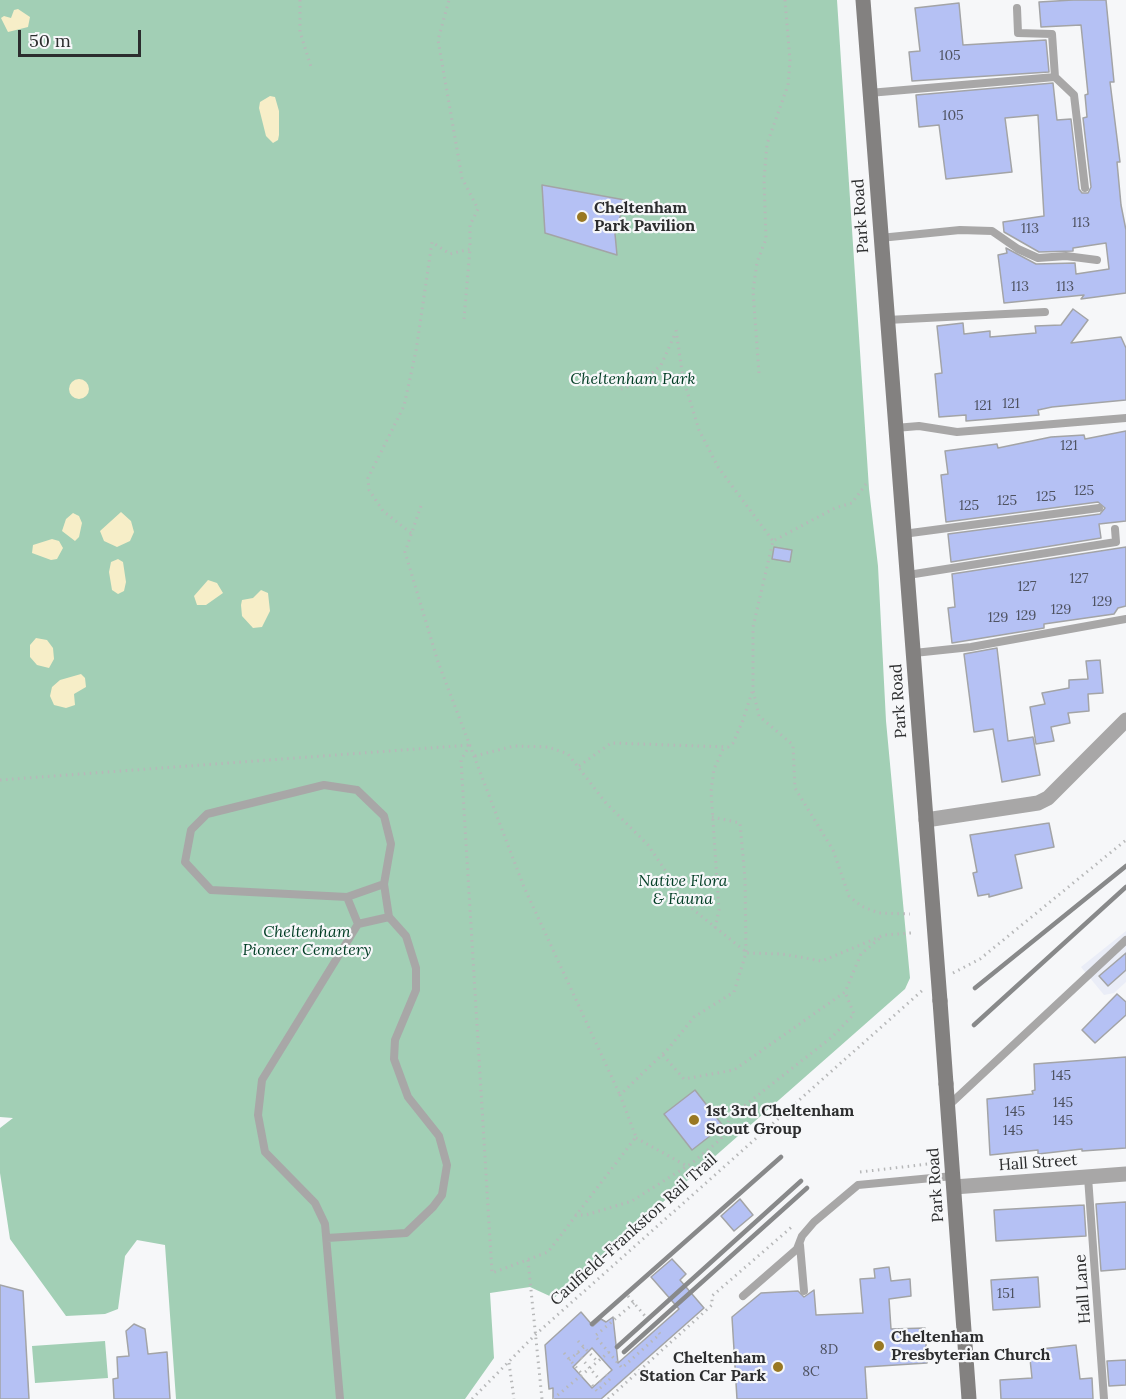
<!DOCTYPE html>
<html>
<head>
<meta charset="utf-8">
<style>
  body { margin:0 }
  #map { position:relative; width:1126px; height:1399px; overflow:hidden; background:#f6f7f9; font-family:Lora,serif }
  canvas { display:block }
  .scale { position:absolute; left:18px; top:30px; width:123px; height:27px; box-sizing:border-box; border:3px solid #2c2d2e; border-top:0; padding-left:8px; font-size:18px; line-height:21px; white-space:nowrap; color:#2c2d2e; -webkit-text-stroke:4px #f6f7f9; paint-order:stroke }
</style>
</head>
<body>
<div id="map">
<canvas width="1126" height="1399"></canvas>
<div class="scale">50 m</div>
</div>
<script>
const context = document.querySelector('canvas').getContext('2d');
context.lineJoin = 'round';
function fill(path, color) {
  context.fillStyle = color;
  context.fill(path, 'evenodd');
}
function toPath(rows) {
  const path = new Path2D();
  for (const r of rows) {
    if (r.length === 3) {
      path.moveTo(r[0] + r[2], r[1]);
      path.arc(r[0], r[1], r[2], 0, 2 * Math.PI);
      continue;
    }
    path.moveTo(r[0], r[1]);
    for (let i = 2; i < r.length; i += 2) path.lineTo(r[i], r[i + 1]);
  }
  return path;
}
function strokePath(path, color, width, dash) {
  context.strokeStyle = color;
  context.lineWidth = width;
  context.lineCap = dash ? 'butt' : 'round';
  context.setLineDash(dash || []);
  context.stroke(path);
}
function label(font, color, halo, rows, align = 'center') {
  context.font = font + ' Lora,serif';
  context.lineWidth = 4.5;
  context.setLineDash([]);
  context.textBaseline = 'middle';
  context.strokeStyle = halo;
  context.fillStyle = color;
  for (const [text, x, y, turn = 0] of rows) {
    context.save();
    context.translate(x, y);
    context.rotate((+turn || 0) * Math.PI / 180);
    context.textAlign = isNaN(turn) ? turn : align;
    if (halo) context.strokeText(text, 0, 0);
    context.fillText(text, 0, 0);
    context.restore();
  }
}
const built = toPath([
  [1126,931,1126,982,1114,993,1104,995,1081,967]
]);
const green = toPath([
  [0,0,837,0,869,489,878,566,886,721,910,978,905,989,554,1298,530,1287,490,1293,494,1358,465,1399,176,1399,165,1245,137,1240,125,1256,118,1309,105,1314,66,1316,10,1239,0,1173,0,1128,13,1118,0,1117],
  [105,1341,108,1378,35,1383,32,1346]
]);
const sand = toPath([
  [18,9,30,17,28,27,8,32,1,18,4,16,11,18,14,10],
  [270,96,275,97,279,111,279,135,278,140,273,143,266,136,259,108,260,102],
  [79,389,10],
  [121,512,131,521,134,532,130,541,117,547,104,541,100,531],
  [73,513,79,516,82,523,79,537,75,541,62,531,66,519],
  [52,539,59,541,63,548,57,559,51,560,32,553,33,545],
  [118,559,123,562,126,582,124,591,118,594,112,590,109,572,111,562],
  [208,580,217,583,223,593,206,605,197,605,194,596],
  [261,590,268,593,270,611,262,627,253,628,242,616,241,605,242,600,253,598],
  [36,638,47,640,53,648,54,659,49,668,37,665,30,657,30,645],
  [81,674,85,678,86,687,74,694,75,705,66,708,54,705,50,696,52,687,60,680]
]);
const building = toPath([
  [1073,0,1106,0,1114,82,1110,82,1120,162,1117,162,1121,205,1126,230,1126,293,1081,299,1084,295,1004,303,998,255,1007,253,1006,248,1036,264,1075,263,1076,274,1109,269,1106,243,1073,248,1073,251,1039,252,1004,232,1003,222,1044,216,1038,115,1005,118,1012,172,946,179,939,125,919,127,916,95,1053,83,1057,120,1071,119,1079,189,1082,193,1088,193,1091,187,1083,118,1087,117,1085,95,1088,94,1081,25,1041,27,1039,2,1073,0],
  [959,3,963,45,1046,40,1049,72,912,81,909,52,920,51,915,8,959,3],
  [542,185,625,200,615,234,617,255,545,233,542,185],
  [1073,309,1088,320,1071,343,1121,337,1126,348,1126,400,1052,407,1038,410,1039,415,966,421,966,415,939,417,935,374,942,373,937,326,963,323,964,334,990,331,990,337,1036,333,1035,326,1061,325,1073,309],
  [1126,431,1126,521,1099,524,1101,538,951,562,948,534,1100,514,1105,508,1098,502,946,522,941,475,948,474,945,451,997,444,998,448,1051,437,1084,435,1085,439,1126,431],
  [774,547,792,550,790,562,772,559,774,547],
  [1126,547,1126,606,1118,608,1114,614,1044,624,1044,628,952,643,948,608,955,607,952,574,1126,547],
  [997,648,1008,741,1033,737,1040,775,1002,782,993,729,974,732,964,654,997,648],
  [1100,660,1103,693,1088,694,1089,711,1068,713,1070,723,1051,727,1054,741,1036,744,1030,707,1045,704,1042,693,1069,688,1069,680,1088,679,1086,661,1100,660],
  [1049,823,1054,847,1015,855,1022,888,989,897,989,894,978,896,973,873,977,872,970,835,1049,823],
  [1126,953,1126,970,1108,986,1099,976,1126,953],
  [1117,994,1126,1002,1126,1015,1095,1043,1082,1030,1117,994],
  [1126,1057,1126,1148,1082,1151,1082,1149,1038,1154,1038,1150,990,1155,987,1099,1033,1094,1032,1091,1035,1090,1034,1064,1126,1057],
  [695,1090,723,1126,692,1150,664,1114,695,1090],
  [740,1199,753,1215,734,1231,721,1216,740,1199],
  [1126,1202,1126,1269,1101,1271,1096,1204,1126,1202],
  [1084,1205,1086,1236,996,1241,994,1210,1084,1205],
  [672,1259,686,1274,680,1280,704,1308,601,1399,553,1399,553,1388,549,1389,545,1345,581,1312,593,1326,601,1319,606,1322,613,1317,618,1363,679,1309,651,1277,672,1259],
  [592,1348,612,1370,592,1388,573,1367,592,1348],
  [889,1267,891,1281,910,1279,911,1296,889,1299,891,1329,925,1328,927,1363,865,1367,867,1399,737,1399,732,1317,761,1293,798,1291,804,1297,814,1290,816,1315,863,1313,860,1279,875,1278,874,1269,889,1267],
  [1038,1277,1040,1307,993,1310,991,1280,1038,1277],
  [0,1285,23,1291,29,1399,0,1399,0,1285],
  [134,1324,145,1329,148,1354,167,1352,170,1399,114,1399,113,1379,118,1378,117,1357,129,1356,126,1331,134,1324],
  [1076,1345,1080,1379,1092,1378,1093,1399,1001,1399,1000,1380,1032,1378,1030,1359,1042,1358,1041,1349,1076,1345],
  [1126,1360,1126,1385,1109,1386,1107,1361,1126,1360]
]);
const path = toPath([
  [300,0,300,32,312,70],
  [464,319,470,249],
  [676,330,683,378,699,430,718,467,773,541],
  [759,373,753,291,757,262,766,239,764,179,767,144,788,85,790,61,785,0],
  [621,389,641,383,661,365,676,332],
  [866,484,852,503,835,508,773,541,753,627,753,690,759,716,793,745,795,788,833,850,849,896,861,906,879,913,910,914],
  [421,506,405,552,438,662,524,887,620,1095],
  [411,533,383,511,369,490,368,478,404,406,416,351,432,242,450,254,470,249,470,225,478,209,462,178,438,40,449,0],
  [470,745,461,760,492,1273,548,1252,636,1137,620,1095,669,1048,694,1017,734,992,746,953,782,954,822,961,884,935,911,933],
  [475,756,514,746,548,747,568,754,606,803,648,845,690,907,746,952],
  [579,766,611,743,728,747,733,743,743,720,752,692],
  [0,780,470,745],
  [712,817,740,823,745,878,746,953],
  [715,928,719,910,711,791,714,769,724,747],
  [953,973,980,959,1126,840],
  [663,1055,684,1079,734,1070,845,992,861,954,880,938],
  [636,1138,687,1166],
  [860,1172,928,1164],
  [575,1215,586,1215,632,1201,692,1163,721,1139,730,1117,832,1037,854,1014,845,992],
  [528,1260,542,1399],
  [628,1296,645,1316],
  [634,1303,595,1336,622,1368,660,1334,656,1329],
  [578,1341,596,1360],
  [564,1353,581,1373],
  [577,1353,604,1385],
  [569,1360,584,1347],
  [509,1363,514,1399],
  [592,1385,597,1391,610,1379,606,1374],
  [472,1399,535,1335,924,989],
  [553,1399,609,1352],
  [608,1399,712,1305,712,1296,794,1225]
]);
const lane = toPath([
  [1017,8,1018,33,1052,34,1055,77,1074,95,1085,188],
  [869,93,1055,77],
  [880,238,960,230,992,231,1018,249,1038,258,1066,256,1097,260],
  [887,320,1045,312],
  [895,428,919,426,957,432,1126,418],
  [903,534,1099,508],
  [908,575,1116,542,1115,529],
  [914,653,971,647,1126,619],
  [347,897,384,884],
  [358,924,389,917],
  [948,1106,1126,940],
  [1088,1177,1104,1399],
  [327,1238,406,1233,433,1207,442,1195,447,1165,439,1136,408,1097,394,1059,395,1040,416,990,416,968,406,936,389,917,384,884,391,844,384,816,357,790,324,785,207,814,191,830,185,862,211,890,347,897,358,924,262,1080,258,1115,265,1152,315,1203,325,1224,340,1399],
  [800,1245,804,1291],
  [743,1296,797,1249,802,1236,814,1222,858,1185,953,1176]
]);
const street = toPath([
  [926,820,1038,803,1048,798,1126,720],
  [954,1187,1126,1174]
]);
const secondary = toPath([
  [863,0,940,1001],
  [946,1084,969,1399]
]);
const rail = toPath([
  [975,988,1126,866],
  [974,1025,1126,887],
  [592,1324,781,1157],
  [617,1347,801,1181],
  [624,1352,807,1188]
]);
const secondaryBridge = toPath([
  [940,1001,946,1084]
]);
const markers = [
  [582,217,6,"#997822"],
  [694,1120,6,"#997822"],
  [879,1346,6,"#997822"],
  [778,1367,6,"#997822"]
];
const numberNames = [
  ["105",950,56],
  ["105",953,116],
  ["113",1081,223],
  ["113",1030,229],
  ["113",1020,287],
  ["113",1065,287],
  ["121",1011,404],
  ["121",983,406],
  ["121",1069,446],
  ["125",1084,491],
  ["125",1046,497],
  ["125",1007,501],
  ["125",969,506],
  ["127",1079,579],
  ["127",1027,587],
  ["129",1102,602],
  ["129",1061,610],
  ["129",1026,616],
  ["129",998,618],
  ["145",1061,1076],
  ["145",1063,1103],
  ["145",1015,1112],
  ["145",1063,1121],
  ["145",1013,1131],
  ["151",1006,1294],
  ["8D",829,1350],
  ["8C",811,1372]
];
const poiNames = [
  ["Cheltenham",594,208],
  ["Park Pavilion",594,226],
  ["1st 3rd Cheltenham",706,1111],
  ["Scout Group",706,1129],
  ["Cheltenham",891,1337],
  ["Presbyterian Church",891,1355],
  ["Cheltenham",766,1358,"right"],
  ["Station Car Park",766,1376,"right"]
];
const streetNames = [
  ["Park Road",861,216,-94],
  ["Park Road",899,701,-94],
  ["Hall Street",1038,1163,-4],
  ["Park Road",936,1185,-94],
  ["Caulfield-Frankston Rail Trail",634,1230,-42],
  ["Hall Lane",1083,1289,-94]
];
const parkNames = [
  ["Cheltenham Park",633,379],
  ["Native Flora",683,881],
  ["& Fauna",683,899],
  ["Cheltenham",307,932],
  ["Pioneer Cemetery",307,950]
];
fill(built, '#eaedf7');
fill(green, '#a2cfb5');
fill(sand, '#f7eec8');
fill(building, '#b5c1f4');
strokePath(building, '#a3a4a6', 1.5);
strokePath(path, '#b7b8b9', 3, [1.5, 4.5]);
strokePath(lane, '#a8a7a7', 8);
strokePath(street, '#a8a7a7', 15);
strokePath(secondary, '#838180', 15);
strokePath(rail, '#88898a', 4.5);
strokePath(secondaryBridge, '#838180', 15);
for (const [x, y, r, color] of markers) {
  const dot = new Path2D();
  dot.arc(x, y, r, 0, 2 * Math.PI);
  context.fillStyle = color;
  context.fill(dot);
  strokePath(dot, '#f6f7f9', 2);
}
label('14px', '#4e5260', null, numberNames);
label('bold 16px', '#2c2d2e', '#f6f7f9', poiNames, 'left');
label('16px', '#2c2d2e', '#f6f7f9', streetNames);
label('italic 16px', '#003d24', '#f6f7f9', parkNames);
</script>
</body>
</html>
